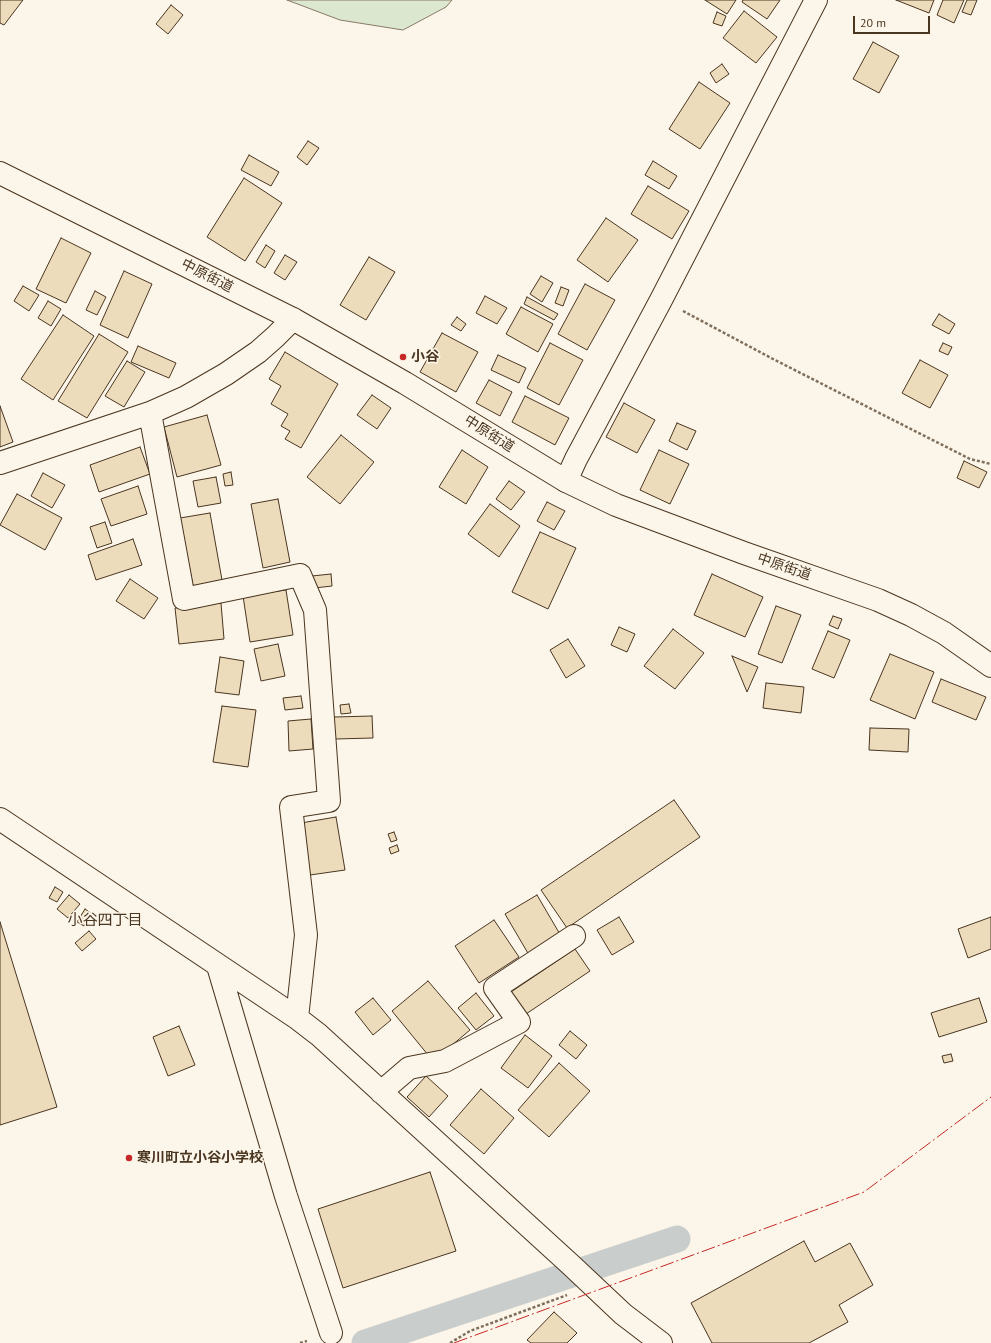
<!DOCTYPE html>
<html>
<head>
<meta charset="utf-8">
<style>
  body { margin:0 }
  #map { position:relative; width:991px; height:1343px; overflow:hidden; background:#fbf6e9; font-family:"PT Sans",sans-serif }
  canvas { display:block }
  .scale { position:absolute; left:853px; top:16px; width:77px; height:18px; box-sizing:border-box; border:2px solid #4a3520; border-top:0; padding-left:5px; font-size:12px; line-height:14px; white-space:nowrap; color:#4a3520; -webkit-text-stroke:3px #fbf6e9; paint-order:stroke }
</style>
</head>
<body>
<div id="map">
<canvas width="991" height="1343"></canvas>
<div class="scale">20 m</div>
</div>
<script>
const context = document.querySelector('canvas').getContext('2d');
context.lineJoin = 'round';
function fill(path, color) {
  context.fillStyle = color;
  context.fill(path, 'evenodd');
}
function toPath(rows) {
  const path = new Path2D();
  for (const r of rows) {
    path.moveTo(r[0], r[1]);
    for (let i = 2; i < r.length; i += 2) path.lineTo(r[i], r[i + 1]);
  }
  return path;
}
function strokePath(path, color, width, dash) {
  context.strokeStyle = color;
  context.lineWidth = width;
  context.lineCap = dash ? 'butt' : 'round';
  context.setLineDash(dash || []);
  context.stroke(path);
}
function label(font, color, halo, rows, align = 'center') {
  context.font = font + ' "PT Sans","Noto Sans JP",sans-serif';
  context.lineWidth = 3;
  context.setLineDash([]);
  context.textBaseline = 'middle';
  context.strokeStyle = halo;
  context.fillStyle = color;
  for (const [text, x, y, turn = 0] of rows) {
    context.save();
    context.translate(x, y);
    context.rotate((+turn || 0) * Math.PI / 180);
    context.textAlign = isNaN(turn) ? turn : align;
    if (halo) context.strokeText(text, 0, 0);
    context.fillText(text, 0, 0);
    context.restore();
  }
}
const green = toPath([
  [287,0,452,0,446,7,403,30,340,20,287,0]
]);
const canal = toPath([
  [365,1343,677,1239]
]);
const building = toPath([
  [0,0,23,0,4,25,0,23,0,0],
  [705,0,736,0,727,14,705,0],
  [743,0,780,0,767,19,742,2,743,0],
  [896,0,934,0,929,13,896,0],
  [943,0,964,0,954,23,937,15,943,0],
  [967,0,977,0,971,15,962,12,967,0],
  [171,5,183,15,168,34,156,24,171,5],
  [744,11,777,37,756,63,723,38,744,11],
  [717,12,726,16,722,26,713,23,717,12],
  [873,42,899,56,879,93,853,79,873,42],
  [722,64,729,74,716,83,710,73,722,64],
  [699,82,730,103,700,149,669,129,699,82],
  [308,141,319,148,307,165,297,157,308,141],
  [249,155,279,172,271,186,241,170,249,155],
  [653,161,677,176,669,189,645,175,653,161],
  [244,178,282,203,245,261,207,237,244,178],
  [648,186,689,211,672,239,631,214,648,186],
  [606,218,638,240,608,282,577,260,606,218],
  [61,238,91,253,66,303,36,289,61,238],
  [266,245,275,251,265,268,256,262,266,245],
  [285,255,297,262,285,280,274,273,285,255],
  [369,257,395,272,366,320,340,305,369,257],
  [124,271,152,284,128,338,100,325,124,271],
  [541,276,553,283,542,302,530,294,541,276],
  [585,284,615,300,587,350,558,334,585,284],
  [23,286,39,295,29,311,14,301,23,286],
  [561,287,569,290,563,306,555,303,561,287],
  [95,291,106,297,97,315,86,310,95,291],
  [485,296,507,308,497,324,476,313,485,296],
  [527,297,558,314,554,320,524,304,527,297],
  [48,301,61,309,51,326,38,318,48,301],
  [521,307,553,324,538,352,506,334,521,307],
  [939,314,955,324,949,334,932,325,939,314],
  [63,315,94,336,53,400,21,379,63,315],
  [457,317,466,324,461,331,451,325,457,317],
  [442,333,478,352,456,392,420,372,442,333],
  [99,334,128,352,87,418,58,401,99,334],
  [550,343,583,360,559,405,527,388,550,343],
  [943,343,952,347,948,355,939,351,943,343],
  [138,346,176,363,169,378,131,362,138,346],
  [285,352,338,384,301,448,285,439,290,431,281,426,288,414,271,404,281,386,269,379,285,352],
  [498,355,526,368,519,383,491,370,498,355],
  [920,360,948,375,930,408,902,393,920,360],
  [127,361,145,372,124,407,105,396,127,361],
  [489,380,512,392,500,416,476,403,489,380],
  [372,395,391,408,377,429,357,415,372,395],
  [525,396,569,418,555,445,512,422,525,396],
  [624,403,655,420,637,453,606,437,624,403],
  [0,406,13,442,0,447,0,406],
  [207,415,221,465,177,477,164,427,207,415],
  [677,423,696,431,687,450,669,441,677,423],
  [341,435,374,462,340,504,307,477,341,435],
  [140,447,150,474,99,492,90,465,140,447],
  [462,450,488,467,466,504,439,487,462,450],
  [659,450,689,464,670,504,640,490,659,450],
  [964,461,987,472,979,488,957,478,964,461],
  [231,472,233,485,225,486,223,474,231,472],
  [43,473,65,485,52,508,31,496,43,473],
  [216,477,221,503,198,507,193,481,216,477],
  [509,481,525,492,511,510,496,499,509,481],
  [138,486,147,514,111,526,101,499,138,486],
  [17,494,62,518,45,550,0,525,17,494],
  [278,499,290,562,263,568,251,504,278,499],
  [547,502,565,511,554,530,537,521,547,502],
  [490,504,520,526,499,557,468,534,490,504],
  [210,513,222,580,193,586,180,518,210,513],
  [105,522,112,543,97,548,90,527,105,522],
  [540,532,576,548,548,609,512,592,540,532],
  [133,539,142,565,96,580,88,555,133,539],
  [331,574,332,586,314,588,312,576,331,574],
  [712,574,763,597,745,637,694,615,712,574],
  [130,579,158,598,144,619,116,601,130,579],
  [286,590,293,635,250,642,243,596,286,590],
  [221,603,224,639,179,644,175,608,221,603],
  [776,606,801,615,782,663,758,654,776,606],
  [833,616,842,619,838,629,829,625,833,616],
  [619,627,635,634,627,652,611,645,619,627],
  [673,629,704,653,675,689,644,666,673,629],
  [828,631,850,640,834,678,812,669,828,631],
  [568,639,585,666,566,678,550,650,568,639],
  [278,644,285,676,261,681,254,649,278,644],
  [890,654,934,672,915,719,870,700,890,654],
  [732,656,758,667,747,692,732,656],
  [220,657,244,661,239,695,215,692,220,657],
  [941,679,986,697,976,720,932,702,941,679],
  [766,683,804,687,801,713,763,708,766,683],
  [301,696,303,708,285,710,283,698,301,696],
  [349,704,351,713,341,714,340,705,349,704],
  [222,706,256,710,248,767,213,762,222,706],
  [372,716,373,738,335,739,334,717,372,716],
  [311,719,313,749,289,751,288,721,311,719],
  [870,728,909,729,908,752,869,750,870,728],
  [674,800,700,837,567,928,541,890,674,800],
  [336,817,345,870,310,875,301,823,336,817],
  [394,832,397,840,391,842,388,834,394,832],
  [397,845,399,851,391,854,389,848,397,845],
  [55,887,63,892,57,902,49,898,55,887],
  [69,895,80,904,68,918,57,909,69,895],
  [537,895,561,936,529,955,505,914,537,895],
  [85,909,92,914,84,926,77,922,85,909],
  [619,917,634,942,612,955,597,930,619,917],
  [991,917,991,949,968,958,958,929,991,917],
  [494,920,519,957,479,983,455,946,494,920],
  [0,922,57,1107,0,1125,0,922],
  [89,931,96,939,82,951,75,943,89,931],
  [575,949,590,971,526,1014,511,992,575,949],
  [428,981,470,1030,433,1061,392,1011,428,981],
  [476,993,494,1016,476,1030,458,1008,476,993],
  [373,998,391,1020,373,1035,355,1012,373,998],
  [979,998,987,1022,939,1037,931,1013,979,998],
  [179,1026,195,1065,168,1076,153,1037,179,1026],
  [570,1031,587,1045,576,1059,559,1045,570,1031],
  [525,1035,552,1056,528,1088,501,1068,525,1035],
  [951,1054,953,1061,944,1063,942,1056,951,1054],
  [559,1063,590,1091,549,1137,518,1110,559,1063],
  [426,1076,448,1096,429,1117,407,1097,426,1076],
  [481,1089,514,1118,484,1154,450,1125,481,1089],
  [430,1172,456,1251,343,1288,318,1209,430,1172],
  [804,1241,815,1262,850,1243,873,1285,839,1305,848,1322,809,1343,712,1343,691,1303,804,1241],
  [554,1312,577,1333,567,1343,531,1343,527,1340,554,1312]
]);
const path = toPath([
  [683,311,773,359,970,459,991,464],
  [300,1343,307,1341],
  [450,1343,470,1331,567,1295]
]);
const minor = toPath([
  [150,413,184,599,300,575,315,610,329,801,291,807,306,935,297,1018],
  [0,463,150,413,186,397,226,374,258,352,275,337,293,319],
  [566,481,576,459,661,300,816,0],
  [0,819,297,1018,319,1035,571,1265,623,1314,661,1343],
  [218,966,286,1196,331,1333],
  [381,1092,409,1068,445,1061,519,1022,495,988,574,936]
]);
const major = toPath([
  [0,173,293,319,405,383,566,481,616,505,744,553,878,600,911,615,944,633,991,666]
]);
const power = toPath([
  [454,1343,864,1192,991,1097]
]);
const markers = [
  [403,357,4,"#c62828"],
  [129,1158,4,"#c62828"]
];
const streetNames = [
  ["中原街道",207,276,27],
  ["中原街道",489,434,32],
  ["中原街道",784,567,19]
];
const poiNames = [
  ["小谷",411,357],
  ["寒川町立小谷小学校",137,1158]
];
const neighbourhoodNames = [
  ["小谷四丁目",105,921]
];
fill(green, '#dce7d0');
strokePath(green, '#887966', 1);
strokePath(canal, '#c9cecd', 27);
fill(building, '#ecdcbc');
strokePath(building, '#4a3520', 1);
strokePath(minor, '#4a3520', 24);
strokePath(major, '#4a3520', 24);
strokePath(path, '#7f6f5c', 2.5, [3, 2]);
strokePath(minor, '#fbf6e9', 22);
strokePath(major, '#fbf6e9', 22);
strokePath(power, '#c62828', 1, [14, 3, 2, 3]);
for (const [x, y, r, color] of markers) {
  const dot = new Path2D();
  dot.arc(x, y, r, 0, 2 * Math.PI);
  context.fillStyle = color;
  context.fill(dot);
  strokePath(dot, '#fbf6e9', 1.5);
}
label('14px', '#4a3520', '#fbf6e9', streetNames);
label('bold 14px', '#4a3520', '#fbf6e9', poiNames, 'left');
label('15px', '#4a3520', '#fbf6e9', neighbourhoodNames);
</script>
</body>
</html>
